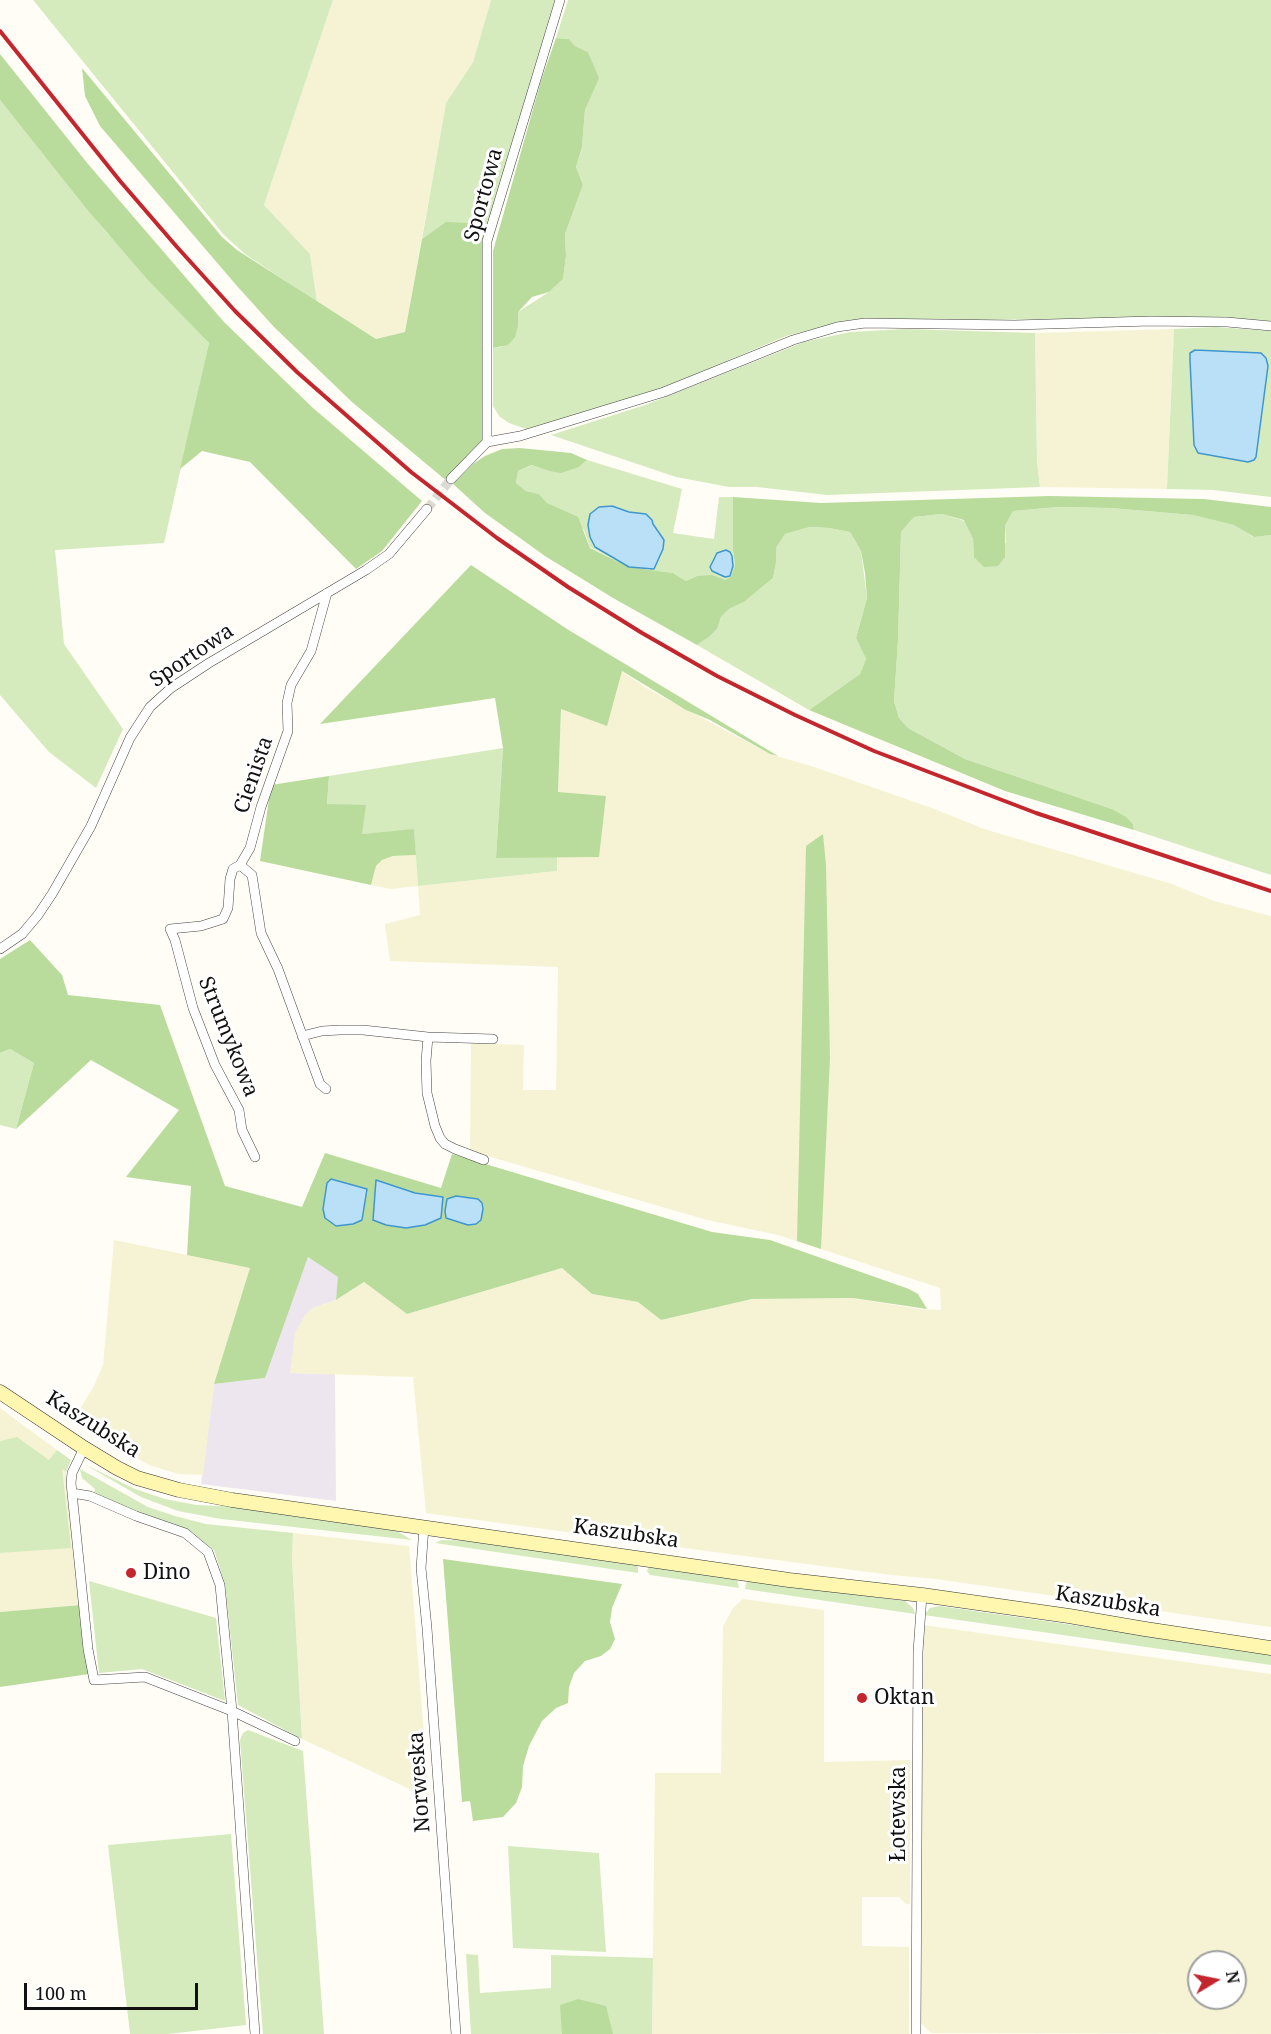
<!DOCTYPE html>
<html>
<head>
<meta charset="utf-8">
<style>
  body { margin:0 }
  #map { position:relative; width:1271px; height:2034px; overflow:hidden; background:#fffdf5; font-family:"Noto Serif",serif }
  canvas { display:block }
  .north { position:absolute; left:1187px; top:1950px; width:60px; height:60px; box-sizing:border-box; background:#fff; border:2px solid #a0a0a0; border-radius:50%; rotate:80deg; font-size:16px; font-weight:700; line-height:24px; text-align:center; color:#111 }
  .north::after { content:''; display:block; margin:auto; width:21px; height:27px; background:#c4262e; clip-path:polygon(50% 0,100% 100%,50% 72%,0 100%) }
  .scale { position:absolute; left:24px; top:1983px; width:174px; height:27px; box-sizing:border-box; border:3px solid #111; border-top:0; padding-left:8px; font-size:18px; line-height:21px; white-space:nowrap; color:#111; -webkit-text-stroke:4px #fff; paint-order:stroke }
</style>
</head>
<body>
<div id="map">
<canvas width="1271" height="2034"></canvas>
<div class="north">N</div>
<div class="scale">100 m</div>
</div>
<script>
const context = document.querySelector('canvas').getContext('2d');
context.lineJoin = 'round';
function fill(path, color) {
  context.fillStyle = color;
  context.fill(path, 'evenodd');
}
function toPath(rows) {
  const path = new Path2D();
  for (const r of rows) {
    path.moveTo(r[0], r[1]);
    for (let i = 2; i < r.length; i += 2) path.lineTo(r[i], r[i + 1]);
  }
  return path;
}
function strokePath(path, color, width, dash) {
  context.strokeStyle = color;
  context.lineWidth = width;
  context.lineCap = dash ? 'butt' : 'round';
  context.setLineDash(dash || []);
  context.stroke(path);
}
function label(font, color, halo, rows, align = 'center') {
  context.font = font + ' "Noto Serif",serif';
  context.lineWidth = 6;
  context.setLineDash([]);
  context.textBaseline = 'middle';
  context.strokeStyle = halo;
  context.fillStyle = color;
  for (const [text, x, y, turn = 0] of rows) {
    context.save();
    context.translate(x, y);
    context.rotate((+turn || 0) * Math.PI / 180);
    context.textAlign = isNaN(turn) ? turn : align;
    if (halo) context.strokeText(text, 0, 0);
    context.fillText(text, 0, 0);
    context.restore();
  }
}
const industrial = toPath([
  [308,1257,339,1277,336,1300,313,1308,290,1373,335,1374,336,1501,201,1484,214,1384,265,1378,272,1349]
]);
const farmland = toPath([
  [333,0,491,0,473,62,446,103,405,332,376,339,317,302,310,254,264,205],
  [1174,329,1167,489,1040,487,1037,462,1035,333],
  [621,671,648,689,770,754,814,767,932,808,984,829,1172,884,1214,901,1271,916,1271,1627,936,1579,891,1575,699,1550,426,1513,413,1377,290,1373,295,1333,305,1315,313,1308,336,1300,364,1282,407,1314,562,1268,592,1294,638,1302,661,1320,752,1299,853,1298,920,1309,941,1310,940,1288,778,1235,707,1220,470,1151,471,1043,524,1045,523,1090,556,1090,558,967,390,961,385,924,420,915,418,886,390,889,371,885,376,866,382,860,393,856,416,855,418,886,557,871,557,856,599,856,558,793,561,708],
  [114,1240,251,1268,214,1384,203,1475,178,1474,149,1465,79,1425,77,1421,78,1412,94,1386,103,1365],
  [0,1408,57,1450,50,1460,66,1472,81,1605,0,1612],
  [293,1533,409,1546,429,1798,302,1739,292,1559],
  [743,1599,824,1610,824,1762,910,1760,910,1904,906,1904,899,1897,862,1897,862,1946,909,1947,909,2034,652,2034,655,1773,721,1773,723,1626,733,1608],
  [923,1625,1271,1674,1271,2034,931,2033,921,2023],
  [1199,1962,1235,1962,1235,1998,1199,1998]
]);
const green = toPath([
  [33,0,333,0,264,205,310,254,317,302,245,254,224,235],
  [491,0,556,0,487,241,468,223,446,223,422,239,446,103,473,62],
  [568,0,1271,0,1271,321,1217,318,847,321,786,336,658,390,532,431,509,423,499,416,493,406,493,348,501,347,518,326,518,312,549,292,563,279,566,256,565,234,583,185,576,167,582,147,585,110,598,78,588,52,575,46,569,39,556,38],
  [0,100,106,232,209,343,164,543,55,550,64,644,123,729,96,788,49,752,0,695],
  [1217,327,1271,331,1271,497,1213,490,1167,489,1174,329],
  [906,329,1035,333,1037,462,1040,487,827,495,757,487,729,487,676,477,551,435,645,405,804,342,850,332],
  [587,460,682,489,673,533,714,539,719,497,733,497,733,550,735,565,731,578,725,580,697,576,686,581,673,573,629,567,590,547,584,530,561,511,547,503,539,494,526,491,516,483,518,471,533,465,549,471,579,467],
  [1058,507,1111,508,1193,515,1235,525,1253,537,1271,535,1271,875,1134,830,1133,824,1112,809,965,759,908,728,899,718,894,701,898,640,901,532,914,517,942,514,965,521,973,539,974,557,1006,543,1005,526,1013,511],
  [810,527,829,528,850,532,861,551,867,598,856,638,866,659,860,674,809,710,697,645,709,637,717,629,721,617,729,609,744,602,773,578,776,563,776,548,785,534],
  [503,748,496,858,557,856,557,871,418,886,414,830,362,834,327,804,329,776],
  [10,1049,34,1063,16,1129,0,1125,0,1053],
  [17,1437,49,1460,57,1450,71,1460,66,1472,62,1469,71,1548,0,1553,0,1441],
  [84,1464,135,1489,165,1499,196,1505,243,1507,395,1530,412,1540,221,1519,178,1511,141,1497],
  [80,1469,148,1507,175,1516,206,1524,293,1533,292,1559,302,1739,238,1705,225,1584,214,1550,187,1529,107,1500,94,1492,95,1489,82,1478],
  [442,1540,485,1541,634,1563,638,1567,638,1573,435,1543],
  [650,1565,737,1579,739,1588,650,1575,647,1571],
  [751,1580,905,1601,913,1608,915,1614,745,1589,746,1583],
  [89,1581,216,1618,225,1701,142,1669,99,1673],
  [939,1606,1271,1653,1271,1665,924,1615,930,1608],
  [248,1730,303,1751,324,2034,263,2034,240,1740,243,1733],
  [231,1834,246,2025,168,2034,130,2034,108,1845],
  [508,1846,599,1853,606,1952,513,1948],
  [466,1954,478,1955,480,1993,551,1988,551,1955,653,1958,652,2034,471,2034]
]);
const forest = toPath([
  [556,38,569,39,575,46,588,52,599,78,585,110,582,147,576,167,583,185,565,234,566,256,563,279,549,292,532,297,518,312,518,326,515,337,508,345,493,348,493,251,541,81],
  [0,54,88,164,224,322,313,408,422,501,382,551,356,569,250,462,202,451,180,469,209,343,148,280,90,213,0,100],
  [82,68,222,237,237,250,376,339,405,332,422,239,446,222,468,223,487,241,487,442,448,482,352,402,274,327,237,286,100,126,85,96],
  [520,448,571,453,587,460,579,467,561,473,549,471,532,465,518,471,516,483,526,491,539,494,547,503,578,517,590,548,629,567,673,573,686,581,697,576,712,575,725,580,731,577,735,565,733,550,733,497,821,503,1050,496,1204,499,1271,507,1271,535,1254,537,1234,525,1193,515,1111,508,1058,507,1013,511,1005,526,1005,557,998,566,984,567,974,557,973,539,964,520,942,514,914,517,901,532,898,640,894,701,899,718,908,728,965,759,1112,809,1126,817,1133,824,1134,830,1005,791,809,710,860,674,866,659,856,638,867,598,865,573,861,551,850,532,829,528,810,527,785,534,776,548,776,563,773,578,744,602,729,609,721,617,717,629,709,637,697,645,613,598,545,556,485,513,453,484,473,464,485,456,502,449],
  [471,565,567,629,778,756,770,754,710,720,686,710,622,671,607,726,561,709,558,792,606,796,599,857,496,858,503,748,495,698,320,724],
  [329,776,327,804,366,805,362,834,414,829,416,855,393,856,382,860,376,866,371,885,260,861,271,785],
  [823,834,826,865,830,1058,821,1249,797,1241,806,846],
  [30,940,62,975,68,995,160,1005,225,1186,302,1207,325,1153,441,1188,452,1154,712,1232,770,1240,909,1289,918,1294,927,1309,853,1298,752,1299,661,1320,638,1302,592,1294,562,1268,407,1314,364,1282,336,1300,338,1277,308,1257,265,1378,214,1384,250,1268,187,1255,191,1186,126,1177,179,1110,91,1060,16,1129,34,1063,10,1049,0,1053,0,959],
  [443,1559,622,1584,612,1608,610,1622,615,1639,610,1649,601,1656,585,1661,574,1673,569,1687,568,1703,556,1708,542,1721,529,1746,523,1766,522,1787,516,1803,503,1817,473,1821,470,1801,462,1802],
  [81,1605,89,1674,0,1687,0,1612],
  [578,1999,606,2006,613,2034,562,2034,560,2005]
]);
const water = toPath([
  [1195,350,1261,353,1266,358,1268,366,1256,457,1254,460,1248,462,1198,453,1194,445,1190,360,1190,353,1195,350],
  [612,506,629,512,646,514,652,520,653,524,664,540,663,549,654,569,629,567,595,547,590,537,588,525,590,514,599,507,612,506],
  [726,550,730,552,732,556,733,566,730,576,725,577,712,571,710,567,717,553,726,550],
  [331,1179,367,1189,362,1220,353,1224,336,1226,325,1218,323,1209,327,1183,331,1179],
  [376,1180,415,1193,443,1197,441,1218,425,1225,406,1228,386,1225,373,1220,376,1180],
  [456,1196,478,1199,482,1203,483,1209,481,1220,476,1224,468,1225,446,1218,445,1211,447,1199,456,1196]
]);
const minorTunnel = toPath([
  [427,509,451,479]
]);
const minor = toPath([
  [487,442,487,241,560,0],
  [451,479,487,442,520,436,664,392,793,340,837,327,865,323,1015,325,1151,321,1227,322,1271,326],
  [240,865,250,848,261,807,288,731,287,703,291,685,311,651,327,593],
  [0,949,22,934,38,915,52,894,91,826,130,738,150,707,171,688,209,663,366,570,389,554,427,509],
  [302,1036,322,1031,340,1030,363,1030,428,1037,493,1039],
  [428,1037,426,1061,427,1093,435,1126,440,1138,445,1144,455,1149,484,1160],
  [255,1157,242,1130,239,1110,215,1065,193,1008,175,940,170,929,201,926,223,919,228,908,230,879,233,869,240,865,252,875,261,933,278,969,320,1084,326,1089],
  [84,1448,72,1473,71,1483,88,1649,94,1680,145,1677,232,1711,295,1741],
  [72,1493,90,1496,136,1516,185,1533,208,1552,220,1585,232,1711,255,2034],
  [424,1527,421,1568,427,1628,456,2034],
  [916,2034,918,1652,922,1595]
]);
const secondary = toPath([
  [0,1392,84,1448,117,1468,137,1478,179,1490,232,1500,789,1580,922,1595,1069,1616,1145,1629,1271,1648]
]);
const rail = toPath([
  [0,31,120,181,177,247,235,311,297,372,411,472,497,538,568,587,642,633,717,676,795,715,874,751,1036,813,1271,891]
]);
const markers = [
  [131,1573,6,"#c4262e"],
  [862,1698,6,"#c4262e"]
];
const streetNames = [
  ["Sportowa",484,195,-75],
  ["Sportowa",192,656,-34],
  ["Cienista",254,775,-71],
  ["Strumykowa",228,1037,68],
  ["Kaszubska",93,1425,32],
  ["Kaszubska",626,1534,8],
  ["Kaszubska",1108,1602,9],
  ["Norweska",420,1782,-94],
  ["Łotewska",899,1814,-90]
];
const poiNames = [
  ["Dino",143,1573],
  ["Oktan",874,1698]
];
fill(industrial, '#eee6ef');
fill(farmland, '#f6f3d4');
fill(green, '#d5ebbd');
fill(forest, '#b9dc9c');
fill(water, '#b9e0f7');
strokePath(water, '#3f96cf', 1.5);
strokePath(minorTunnel, '#dbdad3', 9, [9, 4.5]);
strokePath(minor, '#444', 10);
strokePath(secondary, '#333', 15);
strokePath(minor, '#fff', 9);
strokePath(secondary, '#fff6b0', 14);
strokePath(rail, '#c4262e', 4);
for (const [x, y, r, color] of markers) {
  const dot = new Path2D();
  dot.arc(x, y, r, 0, 2 * Math.PI);
  context.fillStyle = color;
  context.fill(dot);
  strokePath(dot, '#fff', 2);
}
label('21px', '#111', '#fff', streetNames);
label('21px', '#111', '#fff', poiNames, 'left');
</script>
</body>
</html>
